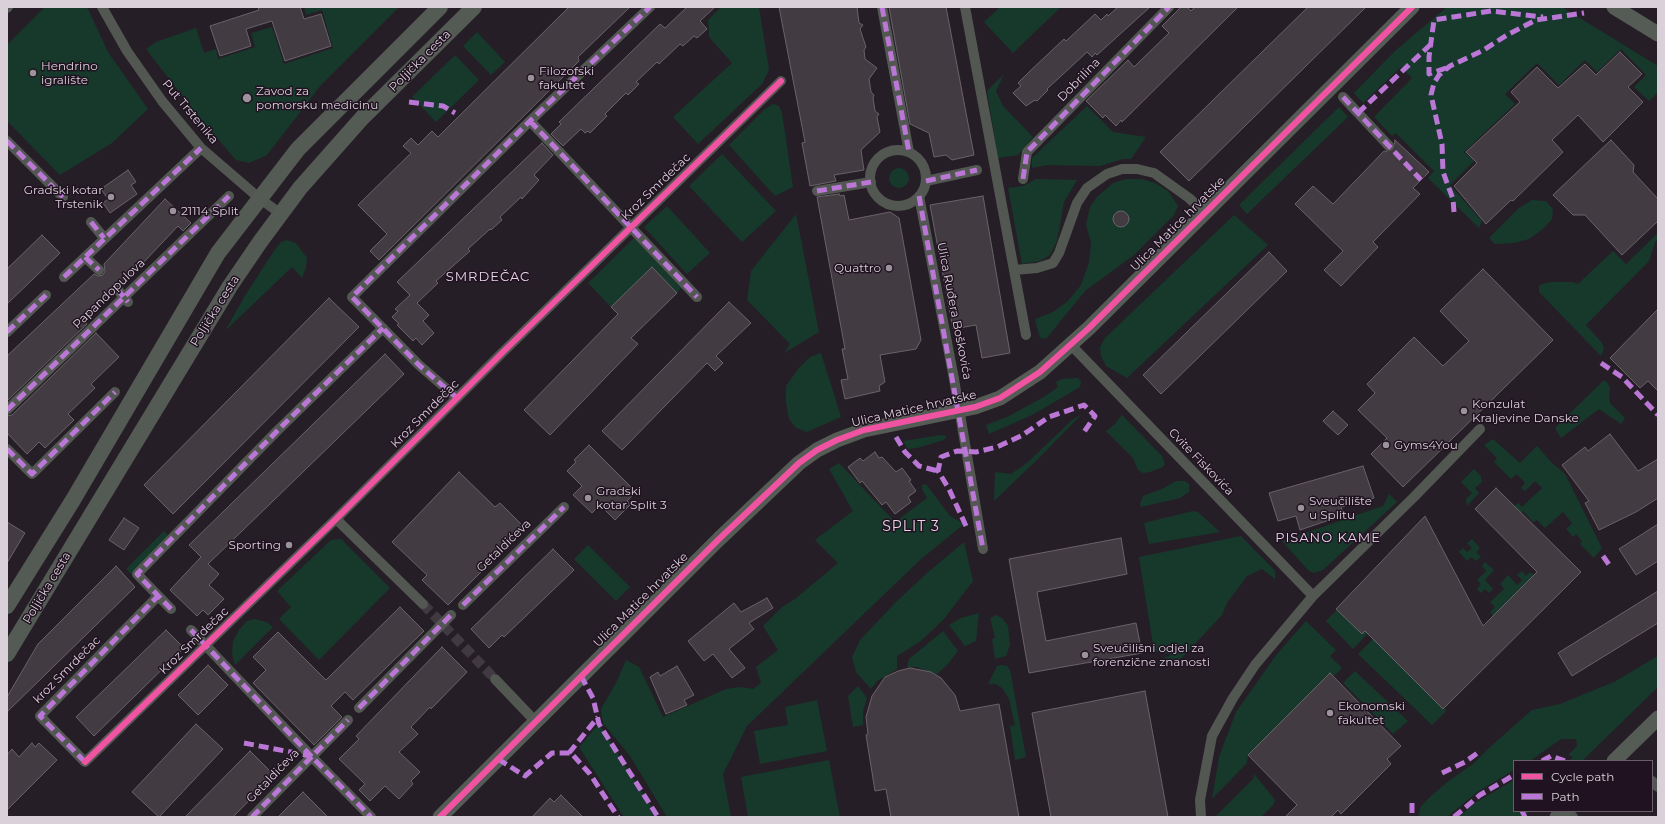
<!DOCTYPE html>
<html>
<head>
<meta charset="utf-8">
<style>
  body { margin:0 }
  #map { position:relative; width:1665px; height:824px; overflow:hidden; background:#261e26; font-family:Montserrat,sans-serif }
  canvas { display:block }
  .frame { position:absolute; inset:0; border:8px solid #dad0da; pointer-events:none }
  .legend { position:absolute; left:1513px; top:760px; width:140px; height:52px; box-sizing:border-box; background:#201220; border:1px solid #6a5e6a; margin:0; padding:5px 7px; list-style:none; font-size:12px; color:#dad0da }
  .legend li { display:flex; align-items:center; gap:8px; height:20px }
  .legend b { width:20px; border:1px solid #6a5e6a }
</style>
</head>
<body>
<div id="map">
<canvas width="1665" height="824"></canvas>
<div class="frame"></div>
<ul class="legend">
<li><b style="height:5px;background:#f153a3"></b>Cycle path</li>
<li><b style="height:5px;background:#ba77d6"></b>Path</li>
</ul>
</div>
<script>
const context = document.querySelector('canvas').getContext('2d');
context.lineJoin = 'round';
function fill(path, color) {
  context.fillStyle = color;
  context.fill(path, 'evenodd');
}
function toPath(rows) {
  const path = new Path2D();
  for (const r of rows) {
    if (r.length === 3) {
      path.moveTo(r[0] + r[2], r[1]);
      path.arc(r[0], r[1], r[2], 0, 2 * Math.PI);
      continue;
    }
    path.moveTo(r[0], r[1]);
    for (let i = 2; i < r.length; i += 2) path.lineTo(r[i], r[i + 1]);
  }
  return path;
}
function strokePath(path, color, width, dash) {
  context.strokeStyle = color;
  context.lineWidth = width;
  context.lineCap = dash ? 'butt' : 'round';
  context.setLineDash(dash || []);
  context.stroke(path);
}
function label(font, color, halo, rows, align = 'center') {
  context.font = font + ' Montserrat,sans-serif';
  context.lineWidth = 3;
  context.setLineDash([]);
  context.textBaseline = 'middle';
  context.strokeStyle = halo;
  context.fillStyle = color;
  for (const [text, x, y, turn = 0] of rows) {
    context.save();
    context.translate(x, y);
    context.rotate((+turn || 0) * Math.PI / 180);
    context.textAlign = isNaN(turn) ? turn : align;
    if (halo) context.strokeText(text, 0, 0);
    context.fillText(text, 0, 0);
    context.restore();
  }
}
const green = toPath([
  [45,7,85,7,88,9,108,52,148,109,112,143,60,175,7,121,7,45],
  [304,7,399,7,321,85,267,155,249,163,236,160,194,111,146,49,156,42,196,28,204,53,216,49,218,59,255,47,251,33,272,27,284,64,333,48,322,10,306,15],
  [721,7,759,7,769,70,762,84,698,144,673,117,732,63,709,37,708,20],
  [1000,7,1061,7,1013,53,984,22],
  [1447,7,1562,7,1658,66,1658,92,1649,101,1634,87,1646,75,1621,49,1597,72,1585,60,1559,85,1537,63,1505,94,1515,104,1464,152,1474,161,1450,185,1482,221,1479,228,1428,178,1434,171,1396,133,1392,136,1374,117,1412,78,1401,67,1363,103,1354,93,1396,50],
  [477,32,505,62,491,75,463,46],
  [455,55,479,80,436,122,412,97],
  [1004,74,996,91,1003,106,1033,137,1018,155,998,158,987,91],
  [773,104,779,106,782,113,793,187,775,196,729,145,765,109],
  [1087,106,1113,132,1146,137,1131,159,1123,159,1100,166,1047,165,1032,168,1032,158],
  [1339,107,1348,117,1247,214,1239,205],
  [722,154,776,211,742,242,689,186],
  [899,178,10],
  [1036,179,1077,180,1064,202,1057,241,1050,255,1040,261,1022,264,1008,188,1023,186],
  [1126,179,1142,179,1155,183,1168,191,1178,206,1174,215,1134,255,1085,291,1046,339,1040,338,1035,319,1053,312,1068,301,1081,285,1089,263,1091,243,1086,225,1090,207,1097,197,1113,183],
  [1532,200,1546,201,1553,209,1552,219,1543,229,1529,239,1514,243,1495,244,1489,238,1519,208],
  [667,206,710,253,687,274,644,227],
  [796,214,819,332,784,353,790,344,747,300,751,271],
  [1234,215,1268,245,1127,378,1106,366,1101,356,1100,347,1105,338],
  [1658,233,1658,240,1655,242,1649,261,1586,325,1602,343,1604,349,1601,356,1539,292,1539,285,1551,282,1573,282,1578,284,1613,251,1626,264],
  [634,238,681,288,677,293,652,267,611,307,588,283],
  [287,240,296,243,307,258,306,268,302,278,292,267,225,331,246,294,274,251,281,242],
  [821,353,841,417,807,432,796,428,789,419,786,402,786,386,798,369,810,357],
  [1078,378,1081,382,1080,387,1032,415,989,434,986,425,1007,417,1044,397,1058,387,1056,382,1062,379],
  [1603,381,1606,381,1610,387,1609,396,1610,403,1625,418,1621,424,1599,409,1561,438,1555,428],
  [1082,414,1039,458,994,501,995,472,1011,474,1027,463,1072,420],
  [1122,415,1162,456,1165,464,1163,467,1150,472,1143,473,1138,470,1133,458,1106,431,1115,424],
  [941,435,947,436,944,440,917,448,908,449,903,441],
  [1493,439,1520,463,1537,446,1552,463,1565,474,1602,548,1594,558,1580,544,1582,541,1576,534,1573,537,1566,529,1572,523,1563,512,1545,528,1537,520,1533,522,1523,511,1520,514,1513,507,1518,503,1522,507,1542,488,1535,481,1525,491,1521,488,1525,483,1517,474,1511,479,1494,462,1497,458,1484,445],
  [839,463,895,522,927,498,922,489,922,485,926,484,950,516,964,524,920,560,747,726,723,774,731,817,667,817,630,756,603,723,601,709,617,681,626,660,639,667,663,717,726,689,741,687,753,689,761,683,756,667,778,650,763,626,782,607,795,599,838,563,815,540,853,511,829,469],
  [1474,469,1481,476,1482,482,1475,488,1479,493,1467,506,1466,499,1472,493,1461,482],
  [1176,481,1185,481,1189,484,1189,492,1180,498,1141,507,1140,504,1143,496,1164,488],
  [1389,494,1397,502,1323,570,1314,573,1309,571,1282,541,1383,506],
  [1193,511,1198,512,1220,532,1149,544,1144,523],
  [164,531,169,536,131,574,126,569],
  [1241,536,1275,571,1275,579,1262,569,1247,576,1227,603,1222,615,1178,662,1159,667,1158,660,1172,655,1154,651,1139,557],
  [341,539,390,588,319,660,279,619,291,607,277,591,331,540],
  [1472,539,1480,548,1476,552,1481,557,1476,561,1471,557,1467,561,1459,552,1463,548,1467,552,1472,548,1467,543],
  [964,542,973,581,944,619,921,641,897,656,897,669,877,681,871,689,856,672,852,657,860,640,896,602,927,573],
  [588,545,630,587,616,601,574,559],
  [1485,562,1494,570,1485,580,1493,589,1489,593,1485,589,1481,593,1477,589,1481,584,1477,580,1486,571,1482,566],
  [1522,571,1526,576,1530,572,1535,576,1494,617,1490,612,1495,607,1490,602,1504,589,1500,584,1508,575,1517,585,1522,580,1517,575],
  [1352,595,1380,621,1353,649,1326,621],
  [979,613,976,641,965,646,949,625,961,618],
  [996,615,1002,618,1008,626,1010,645,1006,656,995,659,992,639,995,638,990,618],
  [254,619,267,622,273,627,235,665,232,654,233,641,239,630,247,621],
  [1306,621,1336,650,1330,656,1342,668,1334,676,1330,673,1248,755,1247,763,1212,799,1219,757,1236,712,1277,654],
  [943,631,958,651,947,665,937,674,916,667,907,667,909,659],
  [1373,639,1443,709,1447,710,1432,725,1358,654],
  [1658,656,1658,687,1582,761,1569,761,1573,757,1568,755,1577,746,1576,739,1561,739,1530,761,1514,761,1514,770,1476,793,1447,817,1418,817,1421,806,1431,796,1450,780,1473,764,1490,747,1532,710,1560,704,1614,682],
  [1001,665,1007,666,1010,670,1026,757,1015,760,1010,726,1015,725,1009,699,1002,688,996,684,988,684,997,666],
  [1355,671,1408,721,1393,734,1343,683],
  [858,686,867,698,863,711,863,725,853,727,848,696],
  [817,700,827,751,760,764,754,731,788,725,785,707],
  [599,724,637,784,658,817,624,817,579,747],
  [829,760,840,817,748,817,741,777],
  [1254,774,1272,796,1275,800,1273,805,1261,817,1215,817,1253,779],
  [1514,780,1514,811,1530,811,1523,817,1459,817,1475,803]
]);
const building = toPath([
  [258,7,300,7,304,19,321,14,331,46,285,61,272,21,246,29,251,46,220,56,210,26,259,10,258,7],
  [569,7,630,7,578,57,579,61,379,260,370,251,387,234,358,205,411,153,403,146,411,138,418,145,432,131,438,137,569,7],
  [687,7,715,7,700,21,707,29,697,38,694,36,683,46,680,44,659,64,657,62,636,82,639,84,628,95,626,93,605,114,607,116,590,133,588,131,585,133,581,129,563,146,551,134,561,124,559,122,660,24,665,28,687,7],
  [779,7,857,7,859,23,863,25,860,29,866,47,864,50,865,59,877,68,869,79,871,92,874,95,873,98,875,111,879,114,877,117,880,132,861,150,864,170,834,175,836,181,810,186,802,143,805,142,779,7],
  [889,7,946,7,974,155,952,160,946,155,934,157,929,133,910,124,889,7],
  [1118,7,1150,7,1097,55,1095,53,1092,57,1087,52,1047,89,1048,90,1037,101,1035,100,1026,106,1013,93,1021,86,1018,83,1029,72,1064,39,1066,41,1095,14,1101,20,1107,14,1108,16,1118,7],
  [1181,7,1187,7,1191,11,1195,7,1238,7,1122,122,1121,120,1116,126,1105,115,1103,118,1086,101,1128,60,1134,67,1169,33,1162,26,1181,7],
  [1308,7,1366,7,1189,181,1160,152,1308,7],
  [1620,52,1642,74,1628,87,1643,102,1603,142,1578,115,1552,140,1563,152,1513,201,1511,200,1486,224,1454,186,1477,163,1466,152,1520,102,1511,92,1537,67,1558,88,1585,64,1596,75,1620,52],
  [1395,140,1429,172,1413,188,1420,194,1373,242,1378,247,1341,286,1324,270,1343,251,1295,204,1313,186,1333,204,1384,151,1390,152,1394,150,1395,140],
  [1611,140,1634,165,1633,172,1658,199,1658,221,1622,255,1585,215,1573,215,1553,195,1611,140],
  [542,143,553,155,534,175,539,180,522,199,521,197,500,217,502,220,491,230,490,229,468,249,470,251,436,281,438,283,417,303,429,315,423,321,434,333,422,345,416,338,413,341,397,325,399,324,392,317,398,311,395,309,410,295,397,282,542,143],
  [128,170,136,182,131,185,137,194,110,213,103,203,108,199,101,189,128,170],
  [839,194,840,196,844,195,849,220,890,212,899,218,921,340,916,349,880,355,885,382,879,386,880,391,845,399,841,380,848,379,842,349,845,349,817,197,839,194],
  [983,196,1010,353,982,358,976,325,953,329,930,205,983,196],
  [165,199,191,223,183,231,178,226,124,283,122,281,120,283,113,284,111,292,83,319,87,324,7,401,7,356,94,274,98,276,103,275,105,271,104,264,165,199],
  [1121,219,8],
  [42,235,60,253,7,304,7,269,42,235],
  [1269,252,1287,271,1161,394,1143,375,1269,252],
  [652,267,677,293,631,338,638,344,550,435,524,410,618,314,611,307,652,267],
  [1483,269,1553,340,1403,487,1371,454,1387,438,1358,410,1375,393,1367,384,1414,337,1443,366,1469,341,1440,311,1483,269],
  [329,298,359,327,173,514,144,485,329,298],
  [729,302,751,323,716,356,723,363,715,371,707,363,622,450,602,431,729,302],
  [1658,309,1658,391,1648,381,1640,388,1610,358,1658,309],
  [96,333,119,357,91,384,95,388,68,414,74,420,45,448,39,442,27,454,7,433,7,416,12,415,96,333],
  [385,354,404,374,208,564,219,574,209,585,224,599,208,615,203,610,197,616,170,590,201,557,189,545,385,354],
  [1333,411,1348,425,1338,435,1323,421,1333,411],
  [1610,434,1638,471,1658,459,1658,498,1636,512,1599,530,1585,503,1589,501,1562,465,1585,447,1588,451,1610,434],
  [589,445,636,492,627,501,631,504,615,520,600,505,592,513,573,495,582,486,567,471,576,462,574,460,589,445],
  [875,452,879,458,882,457,896,472,902,468,911,480,909,481,916,491,908,497,911,502,895,514,886,502,882,505,862,481,860,483,848,467,860,458,863,461,875,452],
  [1363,466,1374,498,1341,507,1344,515,1300,530,1296,516,1278,521,1269,493,1363,466],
  [459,472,495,507,500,503,525,528,448,605,422,580,427,575,392,542,459,472],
  [1496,488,1581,572,1443,709,1365,631,1362,634,1336,609,1425,516,1483,626,1537,572,1475,509,1496,488],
  [124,518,139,528,124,550,109,540,124,518],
  [7,522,25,533,7,563,7,522],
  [1658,524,1658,561,1636,575,1619,549,1658,524],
  [1121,538,1127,574,1037,592,1046,641,1136,623,1142,653,1029,673,1009,559,1121,538],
  [553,549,574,570,504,637,502,635,489,648,471,629,553,549],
  [116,566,135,587,7,712,7,697,38,644,116,566],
  [1658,591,1658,623,1572,676,1558,653,1658,591],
  [767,598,773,608,749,623,754,629,729,649,745,668,732,678,713,654,704,661,688,641,734,603,741,612,767,598],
  [400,607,424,631,353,700,345,692,331,706,342,717,314,745,253,683,266,670,253,657,278,632,326,680,400,607],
  [166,630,184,648,94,736,76,717,166,630],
  [442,647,467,672,431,709,430,707,411,727,418,734,399,752,420,772,411,781,413,784,399,799,385,786,370,801,359,790,365,784,339,759,359,739,356,736,442,647],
  [208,665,228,685,198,715,178,695,208,665],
  [677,666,694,695,684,700,687,705,666,714,650,677,658,672,660,676,677,666],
  [910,668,931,672,941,678,955,695,960,711,999,704,1019,817,891,817,886,789,875,791,866,735,868,734,866,717,872,696,885,677,898,671,910,668],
  [1330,673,1401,746,1387,759,1391,764,1341,814,1338,810,1331,817,1285,817,1297,805,1248,755,1330,673],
  [1145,691,1168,817,1051,817,1032,713,1145,691],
  [196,724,223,749,159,817,132,792,196,724],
  [32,743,35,747,39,743,57,760,7,810,7,755,12,749,19,757,32,743],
  [250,751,274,775,233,817,185,817,250,751],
  [303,792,328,817,278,817,303,792],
  [561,795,583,817,532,817,550,798,554,802,561,795]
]);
const streetTunnel = toPath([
  [1389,146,1421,180],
  [423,604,495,679]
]);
const street = toPath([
  [102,7,127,51,162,101,201,148,259,198,281,214],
  [882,7,909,152],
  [965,7,1014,270,1037,268,1053,263,1059,253,1077,203,1087,188,1107,174,1122,169,1137,169,1154,173,1189,198,1205,213],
  [7,8,8,7],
  [1343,97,1389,146],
  [530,121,697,297],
  [7,141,63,197],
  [898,178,28],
  [1023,179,1027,152,1169,7],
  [926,181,977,170],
  [817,191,871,182],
  [919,196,954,379],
  [91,222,104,238],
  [85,257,99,270],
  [1014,270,1026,335],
  [64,277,201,148],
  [117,289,128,302],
  [7,332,46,295],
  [1071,345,1313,596],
  [457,398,419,365,352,297,530,121,650,7],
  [7,410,229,196],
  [7,449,32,474,115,392],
  [336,519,423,604],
  [158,596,40,716,85,762,336,519,504,351,781,81],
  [463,605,564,507],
  [171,609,137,574,278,430,383,328],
  [191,630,311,756,371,817],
  [495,679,536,722],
  [359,708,451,615],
  [1652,781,1658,787],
  [1567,811,1573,817],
  [252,817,348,720],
  [1201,817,1200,800,1212,736,1233,698,1255,665,1313,596,1414,497,1480,429]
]);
const secondary = toPath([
  [1614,7,1658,34],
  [1614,761,1658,718],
  [440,817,719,539,799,463,817,450,837,440,864,430,975,407,1000,398,1040,372,1089,328,1412,7],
  [1557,817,1563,811]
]);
const primary = toPath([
  [7,606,73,500,218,253,298,149,440,7],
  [7,654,230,286,260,242,300,188,362,118,474,7]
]);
const streetBridge = toPath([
  [954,379,983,549]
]);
const quiet = toPath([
  [882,7,909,152],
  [1446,68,1429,74,1429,57,1434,20,1491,11,1543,17],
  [1343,97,1421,180],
  [409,102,443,106,455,113],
  [1358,113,1430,45],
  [530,121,697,297],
  [7,141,63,197],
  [1023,179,1027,152,1169,7],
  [926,181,977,170],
  [817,191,871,182],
  [919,196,983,549],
  [1454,212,1453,199,1443,172,1442,144,1431,95,1434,83,1439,75,1450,66,1482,51,1507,35,1536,20,1584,13],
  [91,222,104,238],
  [85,257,99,270],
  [64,277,201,148],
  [117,289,128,302],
  [7,332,46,295],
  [1601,363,1622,377,1658,415],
  [457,398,419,365,352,297,530,121,650,7],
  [7,410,229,196],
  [896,437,905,452,919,466,938,471],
  [7,449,32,474,115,392],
  [966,526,949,489,938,471,941,457,957,451,976,452,997,447,1021,436,1049,417,1084,405,1095,416,1084,432],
  [1603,556,1610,566],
  [463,605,564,507],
  [171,609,137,574,278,430,383,328],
  [191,630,311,756,371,817],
  [581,676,593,698,599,724,658,817],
  [359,708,451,615],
  [244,743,311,756],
  [569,753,598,717],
  [498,759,525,776,552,753,571,753,590,774,618,817],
  [1542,761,1551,756,1565,761],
  [85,762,40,716,158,596],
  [1442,773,1465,762,1479,752],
  [1412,803,1412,817],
  [1522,811,1525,817],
  [252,817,348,720],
  [1454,817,1480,795,1514,775]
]);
const cycleway = toPath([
  [85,762,336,519,504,351,781,81],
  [440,817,719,539,799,463,817,450,837,440,864,430,975,407,1000,398,1040,372,1089,328,1412,7]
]);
const markers = [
  [33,73,4,"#9b929b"],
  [531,78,4,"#9b929b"],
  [247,98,5,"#9b929b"],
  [111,197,4,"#9b929b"],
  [173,211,4,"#9b929b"],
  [889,268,4,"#9b929b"],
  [1464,411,4,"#9b929b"],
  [1386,445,4,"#9b929b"],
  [588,498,4,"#9b929b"],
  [1301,508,4,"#9b929b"],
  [289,545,4,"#9b929b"],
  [1085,655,4,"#9b929b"],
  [1330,713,4,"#9b929b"]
];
const streetNames = [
  ["Poljička cesta",420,61,-45],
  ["Dobrilina",1079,80,-46],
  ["Put Trstenika",190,112,50],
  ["Kroz Smrdečac",656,187,-44],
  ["Ulica Matice hrvatske",1178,224,-45],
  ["Papandopulova",109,294,-44],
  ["Poljička cesta",215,311,-58],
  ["Ulica Ruđera Boškovića",954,311,79],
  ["Ulica Matice hrvatske",914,409,-13],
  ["Kroz Smrdečac",425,414,-45],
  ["Cvite Fiskovića",1201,462,46],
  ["Getaldićeva",504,546,-44],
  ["Poljička cesta",47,588,-59],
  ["Ulica Matice hrvatske",641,600,-45],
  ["Kroz Smrdečac",194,641,-44],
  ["kroz Smrdečac",67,670,-45],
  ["Getaldićeva",273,776,-46]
];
const poiNames = [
  ["Hendrino",41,66],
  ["igralište",41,80],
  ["Filozofski",539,71],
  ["fakultet",539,85],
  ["Zavod za",256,91],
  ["pomorsku medicinu",256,105],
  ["Gradski kotar",103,190,"right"],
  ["Trstenik",103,204,"right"],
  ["21114 Split",181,211],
  ["Quattro",881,268,"right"],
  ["Konzulat",1472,404],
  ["Kraljevine Danske",1472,418],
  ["Gyms4You",1394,445],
  ["Gradski",596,491],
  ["kotar Split 3",596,505],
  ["Sveučilište",1309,501],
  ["u Splitu",1309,515],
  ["Sporting",281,545,"right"],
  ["Sveučilišni odjel za",1093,648],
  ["forenzične znanosti",1093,662],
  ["Ekonomski",1338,706],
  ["fakultet",1338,720]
];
const neighbourhoodNames = [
  ["SMRDEČAC",488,277],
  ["PISANO KAME",1328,538]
];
const quarterNames = [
  ["SPLIT 3",911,527]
];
fill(green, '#16392c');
fill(building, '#423c42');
strokePath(building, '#6a626a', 1);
strokePath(streetTunnel, '#413941', 10, [10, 5]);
strokePath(street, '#525752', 10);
strokePath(secondary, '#555b55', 15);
strokePath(primary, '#545a54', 16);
strokePath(streetBridge, '#525752', 10);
strokePath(quiet, '#ba77d6', 5, [10, 5]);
strokePath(cycleway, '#f153a3', 6);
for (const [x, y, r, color] of markers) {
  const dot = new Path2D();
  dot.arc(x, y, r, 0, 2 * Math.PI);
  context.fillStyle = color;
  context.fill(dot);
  strokePath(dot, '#201220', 1.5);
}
label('12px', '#dad0da', '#201220', streetNames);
label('12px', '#dad0da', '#201220', poiNames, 'left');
context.letterSpacing = '1px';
label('13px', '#e9d5e9', '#201220', neighbourhoodNames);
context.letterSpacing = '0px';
context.letterSpacing = '1px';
label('14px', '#e9d5e9', '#201220', quarterNames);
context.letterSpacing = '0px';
</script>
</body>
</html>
